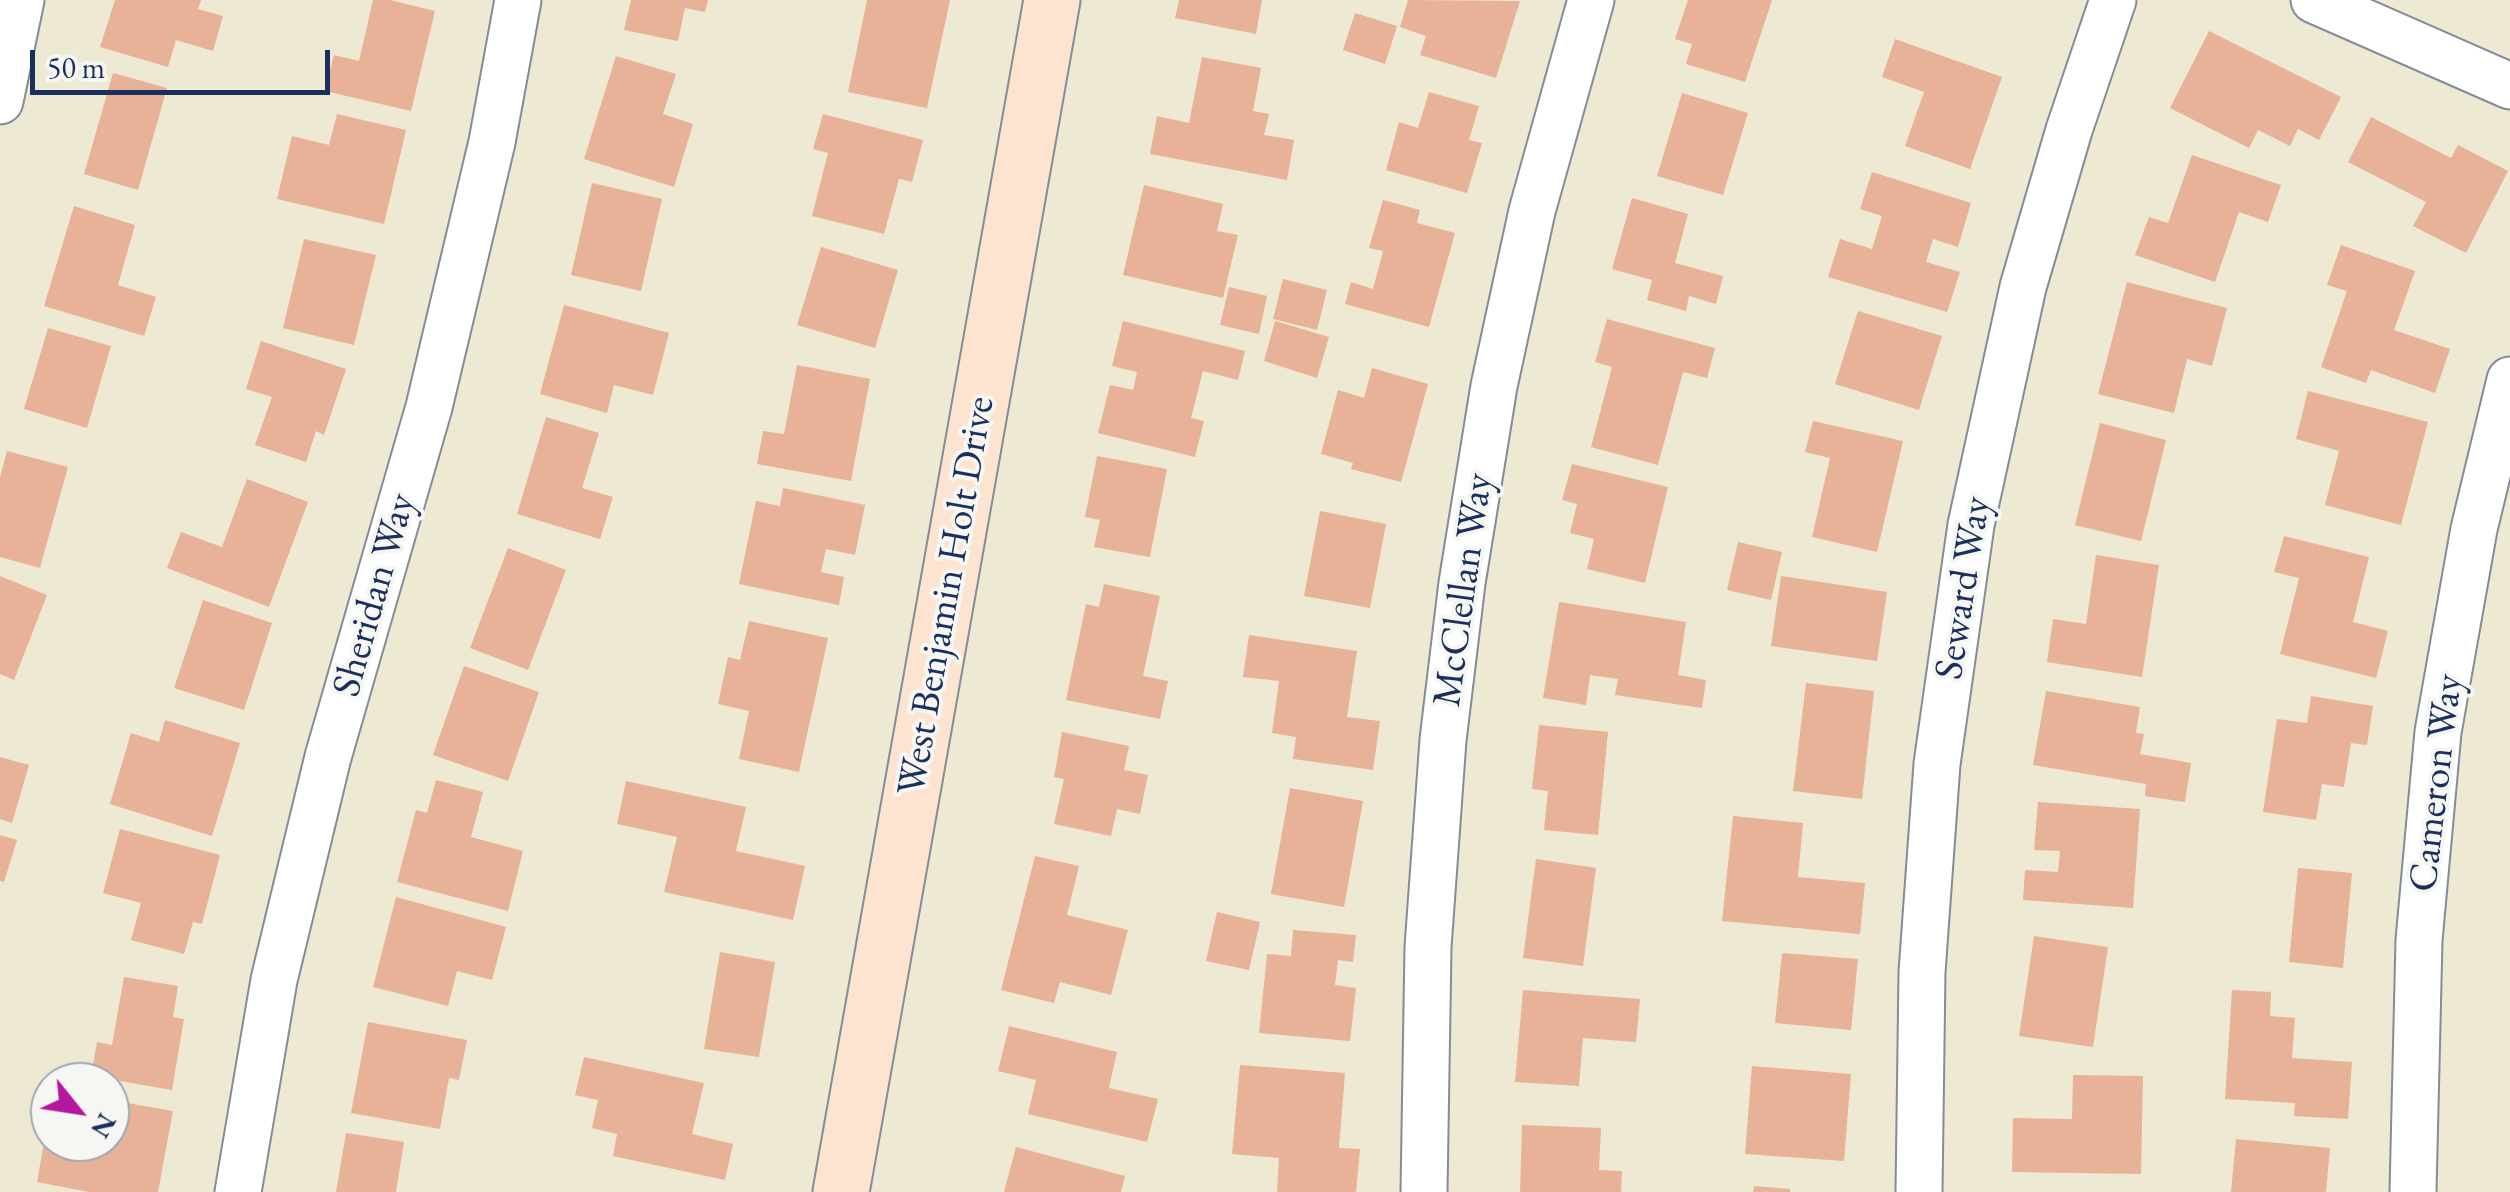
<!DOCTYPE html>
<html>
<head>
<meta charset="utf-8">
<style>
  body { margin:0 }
  #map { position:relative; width:2510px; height:1192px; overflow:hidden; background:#eee9d2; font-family:"EB Garamond",serif }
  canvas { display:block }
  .north { position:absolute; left:30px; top:1062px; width:100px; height:100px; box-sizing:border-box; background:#f6f6f2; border:2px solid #9ea6b7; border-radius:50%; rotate:120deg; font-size:28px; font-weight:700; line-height:40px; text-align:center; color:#1b2f5e }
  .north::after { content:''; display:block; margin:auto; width:35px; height:45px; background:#b5179e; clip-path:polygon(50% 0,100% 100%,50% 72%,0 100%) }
  .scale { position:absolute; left:30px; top:50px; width:300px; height:45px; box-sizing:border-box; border:5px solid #1b2f5e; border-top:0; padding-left:12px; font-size:30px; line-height:35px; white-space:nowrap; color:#1b2f5e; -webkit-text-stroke:8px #f6f6f2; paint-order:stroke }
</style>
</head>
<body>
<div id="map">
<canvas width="2510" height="1192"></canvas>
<div class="north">N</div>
<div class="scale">50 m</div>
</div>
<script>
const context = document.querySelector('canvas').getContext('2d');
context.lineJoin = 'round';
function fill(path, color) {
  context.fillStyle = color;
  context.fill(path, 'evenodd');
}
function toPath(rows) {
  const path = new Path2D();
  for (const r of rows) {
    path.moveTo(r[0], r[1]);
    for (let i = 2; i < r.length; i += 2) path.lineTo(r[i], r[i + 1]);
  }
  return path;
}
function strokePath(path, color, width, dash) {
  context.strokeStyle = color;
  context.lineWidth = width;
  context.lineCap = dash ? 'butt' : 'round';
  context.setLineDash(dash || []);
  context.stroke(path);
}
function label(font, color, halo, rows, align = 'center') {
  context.font = font + ' "EB Garamond",serif';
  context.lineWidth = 8;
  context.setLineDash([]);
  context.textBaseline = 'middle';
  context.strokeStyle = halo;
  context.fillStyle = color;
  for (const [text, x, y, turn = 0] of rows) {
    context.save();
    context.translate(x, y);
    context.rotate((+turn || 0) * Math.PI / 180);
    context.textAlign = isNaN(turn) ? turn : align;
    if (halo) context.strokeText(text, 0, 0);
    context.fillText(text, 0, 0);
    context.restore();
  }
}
const building = toPath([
  [115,0,201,0,198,9,223,16,213,51,176,40,168,67,100,47],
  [373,0,390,0,435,11,411,111,325,91,334,55,359,61],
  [631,0,708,0,705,12,685,8,678,41,624,30],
  [867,0,950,0,927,108,848,92],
  [1179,0,1262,0,1256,34,1175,18],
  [1408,0,1520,1,1496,78,1420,55,1426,36,1400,27],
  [1688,0,1772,0,1745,82,1686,64,1692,44,1675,39],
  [1355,13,1397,26,1385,64,1343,50],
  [2209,31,2341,97,2319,140,2298,129,2290,146,2258,130,2249,148,2170,108],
  [1895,39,2002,77,1970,169,1905,146,1924,92,1882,77],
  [616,56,676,74,663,114,693,124,674,187,584,159],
  [1202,57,1261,68,1253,111,1269,114,1264,135,1294,140,1287,180,1150,154,1157,116,1189,123],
  [113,73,167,88,138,190,84,174],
  [1429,92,1479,106,1469,140,1482,143,1467,193,1386,170,1399,122,1418,128],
  [1682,93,1748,113,1723,195,1657,176],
  [337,114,406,130,384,224,277,199,292,136,329,145],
  [823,114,923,140,912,182,899,179,884,234,812,216,828,153,813,149],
  [2371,117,2451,158,2458,145,2508,171,2466,253,2413,226,2426,202,2348,162],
  [2192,155,2281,185,2268,222,2239,212,2215,282,2135,255,2149,217,2168,223],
  [1872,172,1971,203,1958,247,1933,239,1926,262,1960,272,1947,312,1828,277,1840,239,1872,249,1882,216,1860,209],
  [592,183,662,199,641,291,571,275],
  [1144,185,1223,204,1217,231,1238,235,1223,298,1123,275],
  [1632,198,1688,214,1675,263,1723,276,1716,304,1689,296,1686,311,1647,300,1652,280,1612,269],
  [1383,200,1420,210,1417,223,1455,233,1429,327,1345,304,1351,282,1373,289,1383,251,1369,248],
  [74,206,135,225,118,285,156,297,144,336,44,306],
  [304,239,376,255,354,345,283,328],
  [2341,245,2415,271,2394,330,2450,349,2435,393,2371,370,2366,383,2321,367,2347,291,2327,285],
  [821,247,898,270,875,348,797,325],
  [1283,279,1327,290,1317,330,1273,319],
  [2127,282,2227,308,2212,366,2187,359,2174,413,2098,394],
  [1229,287,1267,296,1259,334,1220,325],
  [564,305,669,333,653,395,614,385,607,413,540,394],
  [1858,311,1942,336,1919,410,1835,384],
  [1607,319,1715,348,1707,378,1683,372,1658,465,1591,447,1612,367,1595,362],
  [1123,321,1245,351,1238,380,1203,371,1191,418,1204,421,1195,457,1098,433,1110,385,1133,390,1137,372,1112,366],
  [1275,321,1329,337,1317,378,1264,361],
  [48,328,111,346,87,428,24,409],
  [261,341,346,369,324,435,316,431,306,462,255,445,272,397,246,389],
  [797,365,870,379,851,481,757,464,763,431,784,434],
  [1372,368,1428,384,1401,482,1351,469,1353,463,1321,454,1338,390,1364,398],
  [2308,391,2428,422,2401,525,2325,505,2339,451,2296,439],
  [546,417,599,433,582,488,613,497,600,539,517,514],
  [1813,421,1903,441,1877,552,1812,537,1830,458,1805,452],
  [2100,423,2166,440,2141,541,2075,525],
  [7,451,68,467,40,568,0,557,0,477],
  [1097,456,1167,469,1150,557,1094,547,1100,520,1085,517],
  [1572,464,1668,487,1645,583,1587,569,1594,539,1570,533,1577,504,1562,500],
  [247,479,308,502,269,607,167,568,181,532,222,547],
  [783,488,865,505,855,555,826,549,821,572,844,577,839,605,739,584,756,501,780,506],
  [1320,511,1386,524,1370,608,1304,596],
  [2284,536,2369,557,2353,622,2388,631,2376,678,2280,654,2299,578,2274,572],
  [1738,542,1782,552,1771,600,1727,590],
  [508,548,566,570,528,670,470,648],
  [2096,555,2159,565,2142,677,2047,662,2053,619,2086,624],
  [0,576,47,595,14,680,0,674],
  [1781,576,1887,592,1877,661,1771,646],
  [1104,584,1160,596,1143,676,1168,681,1160,719,1066,700,1086,604,1099,607],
  [203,600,272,623,244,710,174,688],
  [1559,602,1686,622,1678,675,1706,680,1702,708,1615,695,1618,679,1590,675,1586,705,1543,698],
  [749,621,828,638,799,772,739,759,749,711,718,704,728,657,740,660],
  [1249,635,1357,651,1347,717,1380,721,1373,770,1293,759,1296,737,1272,733,1279,681,1243,677],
  [464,666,539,692,508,781,433,755],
  [1806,683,1874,691,1862,799,1793,791],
  [2046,691,2140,707,2136,733,2144,734,2140,754,2191,763,2185,802,2145,796,2146,784,2033,765],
  [2311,696,2373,706,2367,745,2351,743,2344,787,2322,784,2316,820,2263,812,2277,719,2307,723],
  [165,720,240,743,212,836,110,804,131,733,159,742],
  [1539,725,1608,732,1598,835,1544,830,1548,791,1532,789],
  [1062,732,1129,746,1124,770,1148,775,1140,814,1117,809,1111,836,1054,824,1064,779,1054,777],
  [0,757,29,765,12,823,0,819],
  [436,780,483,792,471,837,523,851,508,911,397,882,416,810,427,813],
  [626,781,746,807,736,851,805,866,793,920,664,892,677,837,617,824],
  [1290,788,1363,801,1344,907,1271,894],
  [2038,802,2140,809,2133,908,2023,900,2025,870,2058,872,2060,851,2034,850],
  [1733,816,1803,823,1798,877,1865,883,1860,934,1722,921],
  [120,829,220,855,202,924,193,922,184,954,131,940,141,903,103,893],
  [0,835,17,840,4,882,0,881],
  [1035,856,1079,866,1067,915,1128,930,1111,995,1060,982,1054,1003,1001,990],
  [1536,859,1596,868,1583,966,1523,958],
  [2298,868,2352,873,2343,968,2289,962],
  [396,897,506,927,492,980,457,971,448,1006,373,987],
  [1217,912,1260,922,1249,970,1206,961],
  [1293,930,1356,935,1353,962,1338,960,1335,985,1356,988,1350,1041,1259,1033,1267,954,1291,956],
  [2034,936,2108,947,2093,1047,2019,1036],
  [720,952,775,962,759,1057,704,1049],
  [1782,953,1858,959,1851,1030,1775,1023],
  [124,977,178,986,173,1017,184,1019,172,1090,91,1076,97,1042,112,1045],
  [1523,990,1640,999,1636,1042,1583,1038,1579,1086,1515,1082],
  [2232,990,2271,992,2270,1016,2295,1018,2292,1058,2352,1062,2348,1119,2294,1116,2295,1103,2225,1099],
  [368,1022,467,1040,459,1080,449,1078,440,1129,351,1113],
  [1009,1026,1117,1052,1109,1088,1158,1099,1147,1142,1028,1114,1036,1080,998,1071],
  [584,1057,704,1083,692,1134,733,1144,725,1180,613,1156,617,1134,592,1128,598,1100,575,1095],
  [1240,1065,1345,1073,1339,1148,1360,1149,1356,1192,1277,1192,1279,1158,1232,1154],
  [1752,1066,1851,1074,1844,1161,1745,1154],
  [2073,1075,2143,1076,2141,1174,2012,1172,2013,1118,2072,1119],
  [110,1100,173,1111,158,1192,89,1192,37,1182,48,1120,50,1120,50,1142,110,1142],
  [1522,1125,1601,1128,1599,1170,1622,1171,1621,1192,1520,1192],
  [346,1133,404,1142,396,1192,336,1192],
  [2236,1139,2330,1148,2326,1192,2231,1192],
  [1016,1147,1125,1176,1121,1192,1004,1192],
  [1754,1186,1790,1189,1790,1192,1753,1192]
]);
const minor = toPath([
  [2314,0,2510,86],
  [0,101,21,0],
  [238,1192,274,980,328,757,429,407,492,142,518,0],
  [1424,1192,1428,947,1443,740,1462,583,1494,386,1532,211,1591,0],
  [1919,1192,1922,972,1937,764,1971,525,2023,287,2069,130,2113,0],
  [2413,1192,2419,940,2438,732,2474,529,2510,380]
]);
const secondary = toPath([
  [841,1192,1052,0]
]);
const streetNames = [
  ["Seward Way",1964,588,-81],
  ["McClellan Way",1464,590,-82],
  ["Sheridan Way",375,595,-74],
  ["West Benjamin Holt Drive",947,596,-80],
  ["Cameron Way",2437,783,-83]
];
fill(building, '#e7b298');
strokePath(minor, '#848c98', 49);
strokePath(secondary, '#848c98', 59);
strokePath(minor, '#fff', 45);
strokePath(secondary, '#fde4d1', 55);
label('40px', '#1b2f5e', '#f6f6f2', streetNames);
</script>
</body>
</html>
